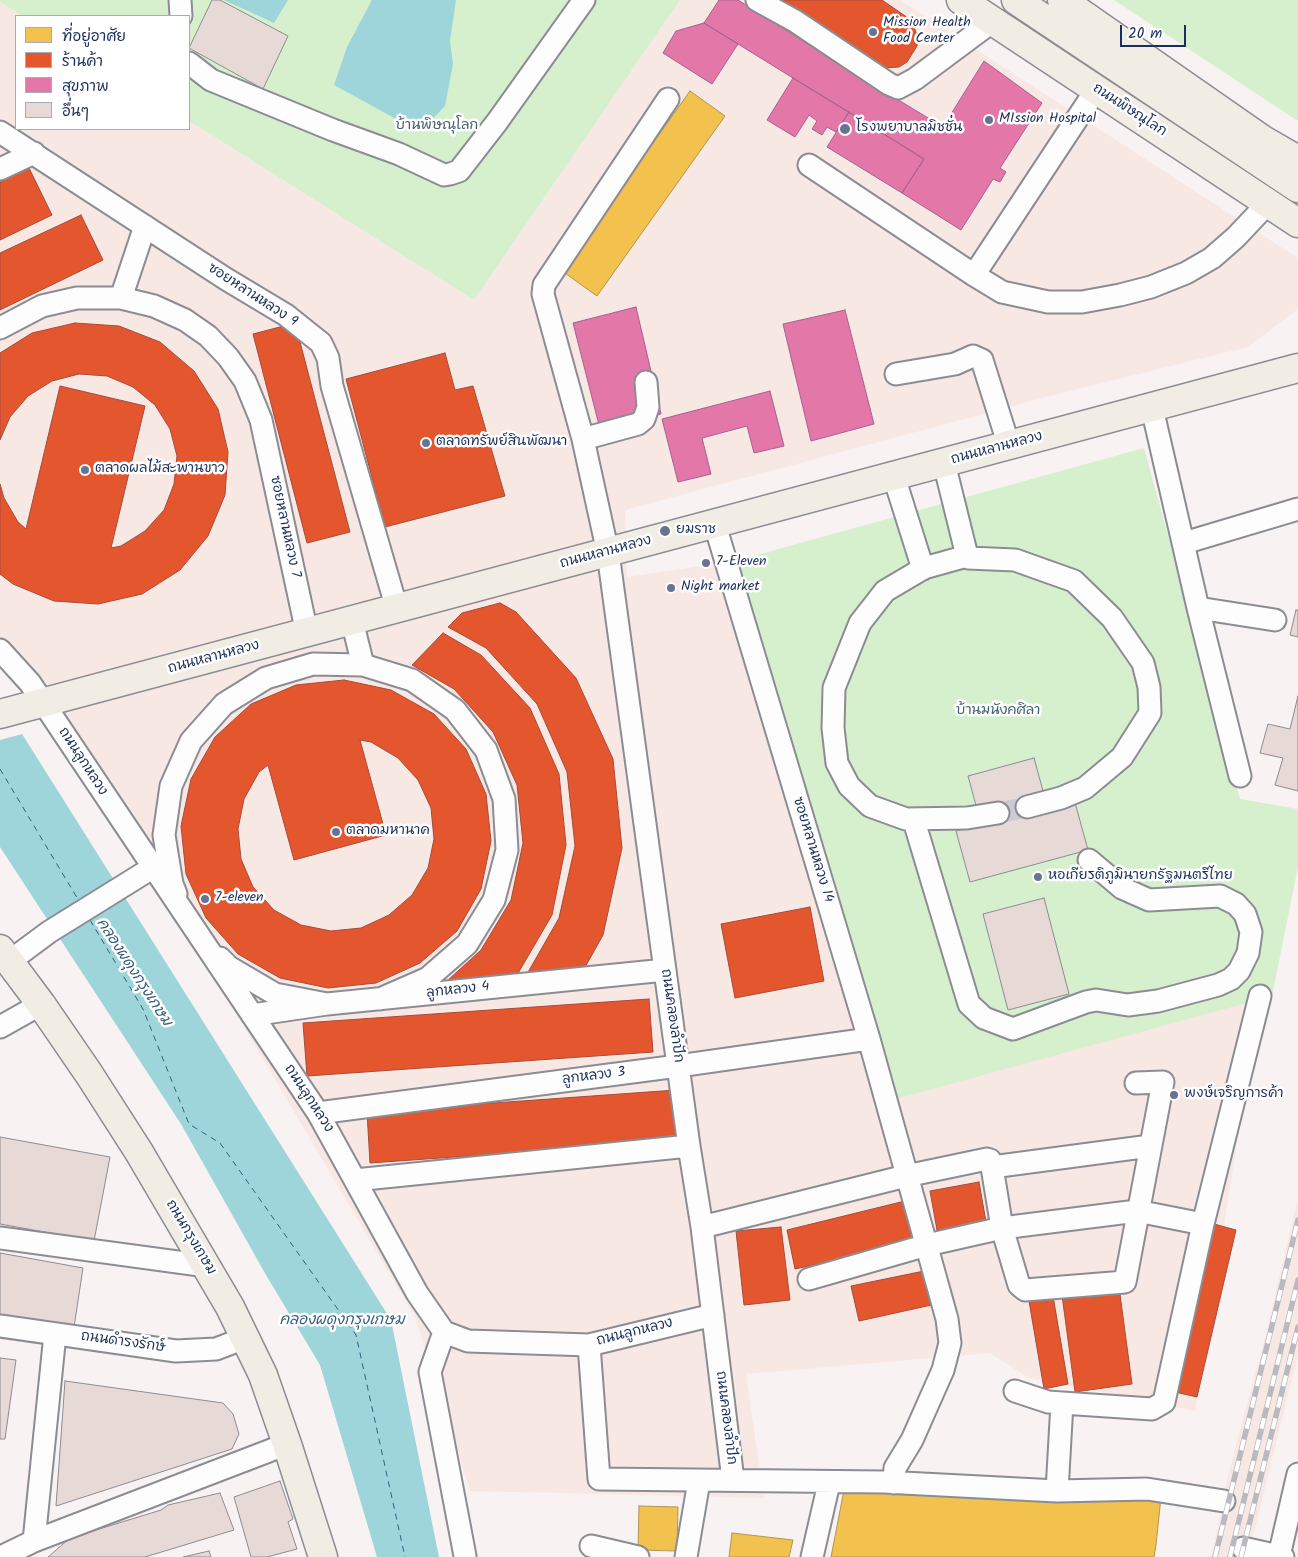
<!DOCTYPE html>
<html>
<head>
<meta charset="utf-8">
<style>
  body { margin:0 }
  #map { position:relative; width:1298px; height:1557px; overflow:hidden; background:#f8f2f2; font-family:Kalam,"Playpen Sans Thai",sans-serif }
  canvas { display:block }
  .legend { position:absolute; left:15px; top:15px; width:175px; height:115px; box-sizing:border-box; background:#fff; border:1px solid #a4acbf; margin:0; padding:6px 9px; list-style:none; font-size:15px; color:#1b2f5e }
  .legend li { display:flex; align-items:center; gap:10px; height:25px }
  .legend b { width:25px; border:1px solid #a4acbf }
  .scale { position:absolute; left:1120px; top:25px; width:66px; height:22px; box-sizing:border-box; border:2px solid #1b2f5e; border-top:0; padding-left:6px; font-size:15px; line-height:18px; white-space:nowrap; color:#1b2f5e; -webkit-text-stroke:4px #fff; paint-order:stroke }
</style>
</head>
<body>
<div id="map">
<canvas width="1298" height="1557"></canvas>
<ul class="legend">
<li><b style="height:14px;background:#f2c14e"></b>ที่อยู่อาศัย</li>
<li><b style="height:14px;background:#e4572e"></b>ร้านค้า</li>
<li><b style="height:14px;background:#e377a8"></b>สุขภาพ</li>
<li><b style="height:14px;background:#e7d9d6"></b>อื่นๆ</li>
</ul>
<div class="scale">20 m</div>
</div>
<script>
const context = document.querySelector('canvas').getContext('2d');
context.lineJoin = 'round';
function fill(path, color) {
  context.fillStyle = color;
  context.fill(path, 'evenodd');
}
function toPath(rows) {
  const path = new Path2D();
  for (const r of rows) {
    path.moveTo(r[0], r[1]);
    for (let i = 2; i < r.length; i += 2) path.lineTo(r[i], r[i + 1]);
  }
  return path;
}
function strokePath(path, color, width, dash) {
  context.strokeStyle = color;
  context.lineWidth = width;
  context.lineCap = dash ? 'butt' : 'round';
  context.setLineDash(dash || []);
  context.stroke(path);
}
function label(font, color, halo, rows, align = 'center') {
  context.font = font + ' Kalam,"Playpen Sans Thai",sans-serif';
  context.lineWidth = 5;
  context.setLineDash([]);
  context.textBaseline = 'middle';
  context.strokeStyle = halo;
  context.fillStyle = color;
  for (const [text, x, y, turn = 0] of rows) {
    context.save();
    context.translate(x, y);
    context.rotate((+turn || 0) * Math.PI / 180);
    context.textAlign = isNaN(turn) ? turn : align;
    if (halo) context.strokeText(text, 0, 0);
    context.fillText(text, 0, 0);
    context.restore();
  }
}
const built = toPath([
  [680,0,900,0,1298,258,1298,309,1248,347,1054,395,625,510,627,577,735,561,1260,996,1195,1411,1027,1377,990,1353,746,1374,764,1498,470,1491,415,1317,59,713,0,638,0,2,22,16,16,16,16,129,189,129,189,121,474,300],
  [1298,1198,1298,1354,1248,1557,1211,1557,1230,1468,1266,1334]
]);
const green = toPath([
  [0,0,680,0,474,300,189,121,189,16,22,16,0,2],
  [1114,0,1298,0,1298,121],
  [1144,448,1240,799,1298,809,1298,867,1272,996,892,1100,735,561]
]);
const water = toPath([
  [224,0,288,0,274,23],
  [372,0,456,0,450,41,453,64,445,106,420,132,334,85,347,47],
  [0,699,391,1320,439,1557,377,1557,320,1365,266,1275,181,1124,0,847]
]);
const pier = toPath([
  [0,696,2,698,26,733,0,740]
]);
const homes = toPath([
  [690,91,725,116,597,296,562,271,690,91],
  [844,1490,1161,1497,1156,1545,1154,1557,831,1557,844,1490],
  [639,1506,678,1507,677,1551,638,1550,639,1506],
  [732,1533,793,1540,789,1557,729,1557,732,1533]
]);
const shops = toPath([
  [768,0,882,0,911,20,918,37,917,46,907,62,899,67,881,68,768,0],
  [29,168,52,215,0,240,0,182,29,168],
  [81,215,103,260,0,310,0,253,81,215],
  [75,323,119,326,160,342,194,371,218,409,228,452,225,495,208,536,180,570,142,594,98,604,54,601,13,584,0,574,0,484,4,498,18,522,26,529,60,386,145,406,111,548,121,546,145,531,164,510,174,484,177,456,170,429,155,405,133,387,107,376,79,374,52,381,28,396,10,417,0,440,0,353,32,333,75,323],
  [295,323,350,532,307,543,253,334,295,323],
  [445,353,455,390,473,386,505,496,385,527,346,379,445,353],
  [500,603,516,612,576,678,613,759,622,848,603,935,584,969,527,974,559,918,575,846,567,772,537,704,486,648,448,627,462,613,500,603],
  [443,633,481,655,530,708,559,774,566,845,552,915,517,975,447,981,481,950,511,900,523,843,517,785,493,732,454,689,412,665,443,633],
  [344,680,391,690,434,714,466,749,486,794,491,841,481,889,457,931,420,963,376,983,328,988,280,978,238,954,206,918,186,874,181,826,191,779,215,737,251,704,296,685,344,680],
  [360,740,371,742,398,758,418,780,431,808,434,839,428,868,412,895,389,915,361,928,331,931,301,925,274,910,253,887,241,859,238,829,244,799,259,772,268,765,294,860,386,835,360,740],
  [810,907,824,981,735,998,721,924,810,907],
  [649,999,653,1052,307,1076,303,1023,649,999],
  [676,1090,679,1141,370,1163,367,1112,676,1090],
  [979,1182,986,1222,937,1230,930,1191,979,1182],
  [909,1200,918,1242,795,1269,787,1230,909,1200],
  [1214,1224,1236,1230,1197,1397,1175,1392,1214,1224],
  [781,1227,790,1300,744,1305,736,1231,781,1227],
  [929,1270,936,1304,859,1321,851,1286,929,1270],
  [1119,1287,1132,1384,1075,1392,1062,1295,1119,1287],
  [1053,1296,1068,1384,1044,1389,1029,1301,1053,1296]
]);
const health = toPath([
  [719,0,738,0,824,54,827,49,872,84,943,127,984,61,1042,103,1000,168,1006,172,1000,182,993,179,961,230,902,193,924,159,704,23,719,0],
  [704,23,738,44,712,84,663,53,676,31,704,23],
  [793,78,849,112,836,132,827,127,822,135,812,129,817,121,809,115,795,137,767,120,793,78],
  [849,112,924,159,902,193,827,147,849,112],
  [636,307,661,414,600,429,573,323,636,307],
  [845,310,874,424,811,441,783,324,845,310],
  [770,391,784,446,754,453,747,426,702,438,711,474,678,482,662,419,770,391]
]);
const ferry = toPath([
  [0,769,79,901],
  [90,920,143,1009,189,1124,220,1143,356,1335,405,1557]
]);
const building = toPath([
  [212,0,220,0,288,36,263,89,189,48,212,0],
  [1296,610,1298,610,1298,637,1290,635,1296,610],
  [1298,696,1298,791,1275,785,1283,758,1260,753,1268,724,1290,729,1298,696],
  [1034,758,1043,791,1025,796,1029,811,1074,799,1088,850,970,882,956,831,1000,819,977,809,968,776,1034,758],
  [1044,898,1069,994,1008,1010,983,914,1044,898],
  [0,1137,110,1157,94,1241,0,1224,0,1137],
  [0,1253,83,1268,74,1327,0,1316,0,1253],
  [0,1358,16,1360,5,1439,0,1439,0,1358],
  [65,1381,223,1403,233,1414,239,1434,232,1449,56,1506,65,1381],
  [280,1481,293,1519,288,1522,297,1549,267,1557,251,1557,234,1497,280,1481],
  [220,1493,234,1530,145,1557,48,1557,70,1538,161,1510,168,1505,220,1493],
  [209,1551,211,1557,183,1557,209,1551]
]);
const minorTunnel = toPath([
  [998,813,1027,807]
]);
const minor = toPath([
  [180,0,181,16],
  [757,0,795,21,889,84,898,88,915,79,993,21],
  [189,63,211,80,333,130,399,154,444,175,450,174,459,171,497,122,584,0],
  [668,99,544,285,543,294,583,439,608,553,689,1146,702,1227,733,1480],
  [0,132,226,279,286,315,321,343,328,358,332,386,397,609],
  [809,165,974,275,1096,90],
  [0,169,34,153],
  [974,275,1002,292,1048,302,1082,302,1120,295,1151,287,1186,273,1212,258,1236,237,1268,203],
  [121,298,145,226],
  [0,328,42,306,77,298,121,298,154,306,185,320,208,336,228,357,245,381,261,420,307,633],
  [896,374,955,364,973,356,982,360,1009,446],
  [1152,408,1198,608,1240,776],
  [583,439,638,424,644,419,648,407,646,382],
  [944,463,967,556],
  [894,477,923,569],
  [715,525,869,1039,947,1319,950,1343,943,1370,912,1440,895,1468,894,1483],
  [1184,543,1298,509],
  [1198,608,1275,620],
  [352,621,363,665],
  [0,650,30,683,318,1113,417,1293,444,1332,468,1341,589,1345,713,1315],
  [998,813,967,818,906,819,870,806,849,786,837,763,833,728,834,688,860,623,885,591,924,568,967,556,968,558,1015,560,1074,581,1112,618,1143,663,1149,687,1150,713,1122,757,1085,788,1061,798,1027,807],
  [914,821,969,1004,984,1018,1013,1029,1086,1002,1096,1000,1128,1005,1158,1001,1218,985,1231,979,1239,971,1248,953,1251,932,1245,914,1236,904,1220,896,1149,900,1122,888,1089,860],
  [176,894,172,884,164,835,171,786,191,741,224,704,266,678,313,664,363,665,412,680,455,710,486,750,504,799,507,850,494,900,467,944,428,978,380,999],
  [220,958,229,967,275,994,327,1004],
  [10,961,49,932,152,868],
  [252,1015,327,1004,665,970],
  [0,1027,41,1004],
  [318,1113,678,1066,869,1039],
  [992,1167,1150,1146],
  [355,1180,689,1146],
  [702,1227,906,1176,987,1159,990,1160,992,1167,1002,1228,1019,1285,1025,1290,1125,1282,1163,1082,1136,1083],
  [0,1238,207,1266],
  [809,1279,927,1245,1002,1228,1137,1211,1203,1224],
  [0,1326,176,1351,216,1349,245,1338],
  [444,1332,430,1372,465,1556],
  [589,1345,599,1479,884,1482,1057,1491,1147,1489,1224,1501],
  [1015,1391,1048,1402,1062,1403,1152,1409,1164,1402,1203,1224,1260,996],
  [1057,1491,1062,1403],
  [34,1541,55,1334],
  [591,1546,638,1557],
  [1243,1548,1283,1557],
  [1279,1556,1298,1474],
  [1,1557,34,1541,287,1444],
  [686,1557,699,1481],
  [812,1557,829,1483]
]);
const major = toPath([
  [961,0,1298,223],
  [1016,0,1298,188],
  [1062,0,1263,140,1298,160],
  [0,714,1298,368],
  [0,949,41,1004,89,1074,139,1152,230,1307,263,1375,287,1444,323,1557]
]);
const rail = toPath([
  [1215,1557,1298,1220],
  [1230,1557,1298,1280],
  [1241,1557,1298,1327]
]);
const markers = [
  [873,32,5,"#687392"],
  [989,120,5,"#687392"],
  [845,129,6,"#687392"],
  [426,443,5,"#687392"],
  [85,470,5,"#687392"],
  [665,531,6,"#687392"],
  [706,563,5,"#687392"],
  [671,588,5,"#687392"],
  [336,832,5,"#687392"],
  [1038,877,5,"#687392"],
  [205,899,5,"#687392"],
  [1174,1095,5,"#687392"]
];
const poiNames = [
  ["Mission Health",883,24],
  ["Food Center",883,40],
  ["MIssion Hospital",999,120],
  ["โรงพยาบาลมิชชั่น",856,129],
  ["ตลาดทรัพย์สินพัฒนา",436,443],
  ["ตลาดผลไม้สะพานขาว",95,470],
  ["ยมราช",676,531],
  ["7-Eleven",716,563],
  ["Night market",681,588],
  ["ตลาดมหานาค",346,832],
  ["หอเกียรติภูมินายกรัฐมนตรีไทย",1048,877],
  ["7-eleven",215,899],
  ["พงษ์เจริญการค้า",1184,1095]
];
const streetNames = [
  ["ถนนพิษณุโลก",1129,111,33],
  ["ซอยหลานหลวง 9",252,296,33],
  ["ถนนหลานหลวง",997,449,-15],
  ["ซอยหลานหลวง 7",284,527,78],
  ["ถนนหลานหลวง",606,553,-15],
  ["ถนนหลานหลวง",214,658,-15],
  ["ถนนลูกหลวง",82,762,57],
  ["ซอยหลานหลวง 14",812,850,73],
  ["ลูกหลวง 4",458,991,-6],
  ["ถนนคลองลำปัก",671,1016,82],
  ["ลูกหลวง 3",594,1077,-7],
  ["ถนนลูกหลวง",308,1099,57],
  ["ถนนกรุงเกษม",190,1238,59],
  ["ถนนลูกหลวง",635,1333,-14],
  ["ถนนดำรงรักษ์",123,1343,8],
  ["ถนนคลองลำปัก",725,1418,83]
];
const parkNames = [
  ["บ้านพิษณุโลก",437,127],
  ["บ้านมนังคศิลา",998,712]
];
const waterNames = [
  ["คลองผดุงกรุงเกษม",133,973,57],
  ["คลองผดุงกรุงเกษม",342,1321]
];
fill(built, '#f8e8e4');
fill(green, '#d6f0cd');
fill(water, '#9ed5da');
fill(pier, '#f8f2f2');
fill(homes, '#f2c14e');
strokePath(homes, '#b29553', 1);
fill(shops, '#e4572e');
strokePath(shops, '#a84b3c', 1);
fill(health, '#e377a8');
strokePath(health, '#a76192', 1);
strokePath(ferry, '#375d80', 1, [6, 5]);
fill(building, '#e7d9d6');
strokePath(building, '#8b8c94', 1);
strokePath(minorTunnel, '#cccbd4', 21, [21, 11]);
strokePath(minor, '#8b8c94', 25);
strokePath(major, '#8b8c94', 31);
strokePath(minor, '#fefdfd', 21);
strokePath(major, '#f1ede4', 28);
strokePath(rail, '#b8babf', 5.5);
strokePath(rail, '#fff', 4, [11]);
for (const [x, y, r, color] of markers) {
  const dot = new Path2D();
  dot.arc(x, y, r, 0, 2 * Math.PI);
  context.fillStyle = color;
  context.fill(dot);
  strokePath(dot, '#fff', 2);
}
label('14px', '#1b2f5e', '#fff', poiNames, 'left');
label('14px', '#1b2f5e', '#fff', streetNames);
label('14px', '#435f72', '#fff', parkNames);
label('italic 15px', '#375d80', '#fff', waterNames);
</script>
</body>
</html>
